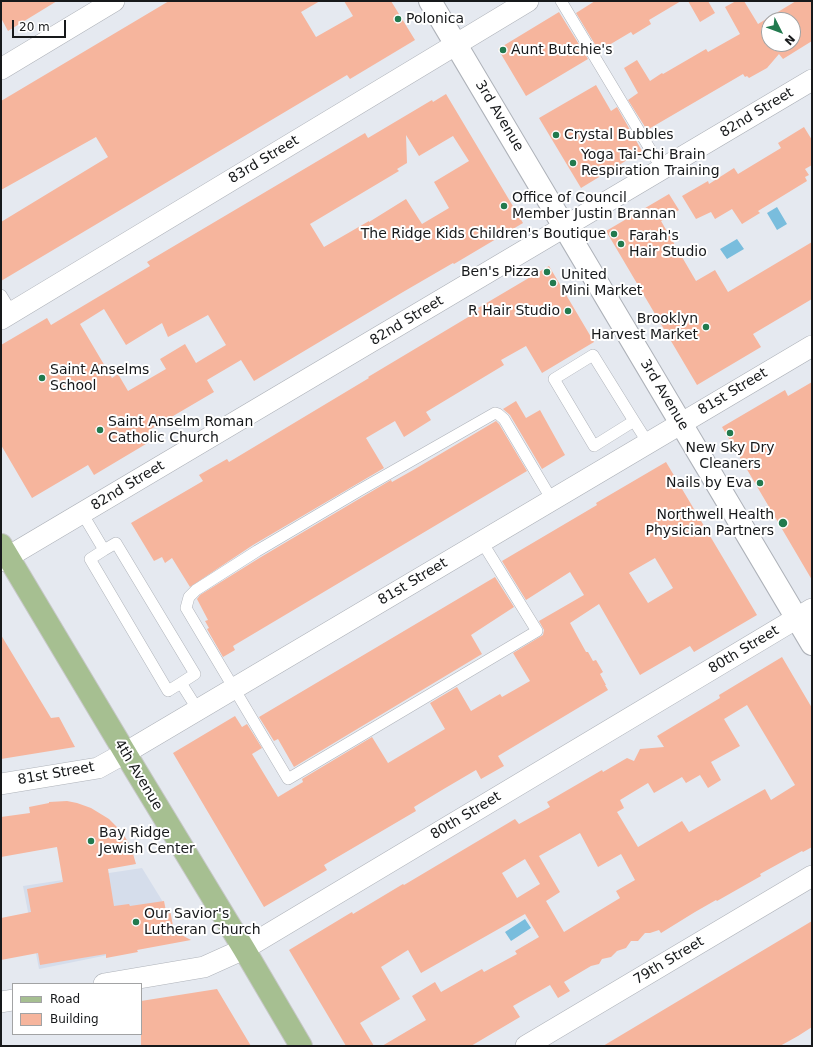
<!DOCTYPE html>
<html>
<head>
<meta charset="utf-8">
<style>
  body { margin:0 }
  #map { position:relative; width:813px; height:1047px; overflow:hidden; background:#e5e9f0; font-family:"DejaVu Sans",sans-serif }
  canvas { display:block }
  .frame { position:absolute; inset:0; border:2px solid #17191b; pointer-events:none }
  .legend { position:absolute; left:12px; top:983px; width:130px; height:52px; box-sizing:border-box; background:#fff; border:1px solid #a2a3a4; margin:0; padding:5px 7px; list-style:none; font-size:12px; color:#17191b }
  .legend li { display:flex; align-items:center; gap:8px; height:20px }
  .legend b { width:20px; border:1px solid #a2a3a4 }
  .north { position:absolute; left:761px; top:12px; width:40px; height:40px; box-sizing:border-box; background:#fff; border:1px solid #a2a3a4; border-radius:50%; rotate:132deg; font-size:11px; font-weight:700; line-height:16px; text-align:center; color:#17191b }
  .north::after { content:''; display:block; margin:auto; width:14px; height:18px; background:#227a4e; clip-path:polygon(50% 0,100% 100%,50% 72%,0 100%) }
  .scale { position:absolute; left:12px; top:20px; width:54px; height:18px; box-sizing:border-box; border:2px solid #17191b; border-top:0; padding-left:5px; font-size:12px; line-height:14px; white-space:nowrap; color:#17191b; -webkit-text-stroke:3px #fff; paint-order:stroke }
</style>
</head>
<body>
<div id="map">
<canvas width="813" height="1047"></canvas>
<div class="frame"></div>
<ul class="legend">
<li><b style="height:5px;background:#a6bf91"></b>Road</li>
<li><b style="height:11px;background:#f6b59d"></b>Building</li>
</ul>
<div class="north">N</div>
<div class="scale">20 m</div>
</div>
<script>
const context = document.querySelector('canvas').getContext('2d');
context.lineJoin = 'round';
function fill(path, color) {
  context.fillStyle = color;
  context.fill(path, 'evenodd');
}
function toPath(rows) {
  const path = new Path2D();
  for (const r of rows) {
    path.moveTo(r[0], r[1]);
    for (let i = 2; i < r.length; i += 2) path.lineTo(r[i], r[i + 1]);
  }
  return path;
}
function strokePath(path, color, width, dash) {
  context.strokeStyle = color;
  context.lineWidth = width;
  context.lineCap = dash ? 'butt' : 'round';
  context.setLineDash(dash || []);
  context.stroke(path);
}
function label(font, color, halo, rows, align = 'center') {
  context.font = font + ' "DejaVu Sans",sans-serif';
  context.lineWidth = 4;
  context.setLineDash([]);
  context.textBaseline = 'middle';
  context.strokeStyle = halo;
  context.fillStyle = color;
  for (const [text, x, y, turn = 0] of rows) {
    context.save();
    context.translate(x, y);
    context.rotate((+turn || 0) * Math.PI / 180);
    context.textAlign = isNaN(turn) ? turn : align;
    if (halo) context.strokeText(text, 0, 0);
    context.fillText(text, 0, 0);
    context.restore();
  }
}
const built = toPath([
  [142,868,163,902,108,955,39,969,23,886]
]);
const water = toPath([
  [777,207,787,224,777,230,767,213],
  [737,239,744,249,727,259,720,249],
  [525,919,531,928,511,941,505,932]
]);
const building = toPath([
  [1,1,57,1,8,31,1,18],
  [169,1,320,1,301,12,316,37,353,16,344,1,391,1,415,40,350,79,347,75,1,281,1,222,108,157,96,137,1,190,1,101],
  [595,1,681,1,649,20,651,24,633,35,631,32,599,51,576,13],
  [688,1,708,1,715,13,700,22],
  [736,1,744,1,758,24,796,1,812,1,812,41,783,59,779,54,767,68,749,78,747,76,745,77,743,74,647,130,628,100,638,93,624,68,637,60,650,81,662,73,663,74,706,49,708,52,740,34,725,7],
  [769,20,793,20,793,44,769,44],
  [559,12,588,59,526,96,498,49],
  [596,85,611,111,617,107,642,151,581,188,539,118],
  [446,94,523,223,454,264,453,263,403,292,254,381,241,360,207,380,214,392,151,429,156,438,94,475,88,465,32,498,1,445,1,345,47,318,51,325,150,266,147,262,365,133,368,138,432,100,433,102],
  [406,135,419,156,453,136,469,161,434,182,449,208,422,224,406,199,369,222,369,221,324,247,310,224,399,171,397,169,407,163],
  [104,309,126,345,162,323,168,337,208,315,226,345,196,363,185,344,160,359,166,369,128,391,118,374,112,378,80,324],
  [804,127,812,140,812,165,805,169,809,175,805,177,807,181,758,211,760,213,742,224,732,209,715,219,711,212,696,219,682,196,708,181,709,184,734,168,738,174,781,148,778,143],
  [669,194,679,210,661,221,696,281,715,270,728,292,812,242,812,299,753,334,761,347,697,385,606,231],
  [549,266,594,342,542,373,526,346,501,360,504,365,426,412,431,420,404,437,395,421,366,438,384,468,253,545,190,587,172,558,165,563,162,557,154,561,131,523,203,481,199,475,227,459,229,462,369,378,368,377,480,310,478,308],
  [812,382,812,580,722,427,785,390,788,396],
  [516,401,526,418,540,410,565,455,542,469,510,415,503,409],
  [496,421,499,424,527,471,233,646,235,650,223,657,207,629,209,628,205,621,208,620,197,599,200,595,261,557,364,496,391,480,392,482,415,469],
  [666,462,757,615,694,652,690,646,640,675,599,604,570,623,586,652,588,652,593,661,596,660,603,672,600,674,606,685,605,685,608,690,498,756,504,766,481,779,476,770,442,790,414,807,416,811,324,865,327,870,264,907,173,753,235,716,242,727,247,724,262,748,252,754,278,797,303,782,302,779,372,737,388,763,445,729,430,703,457,687,471,711,500,694,502,697,530,681,513,653,543,635,544,630,539,621,584,595,570,572,526,600,502,561,597,505,596,503],
  [655,558,673,588,648,603,629,573],
  [495,577,514,607,471,635,482,654,294,767,278,739,274,741,259,717],
  [1,635,51,718,59,717,75,747,1,759],
  [782,657,812,708,812,847,803,852,802,851,760,874,761,876,717,901,716,900,695,912,661,933,659,930,650,933,645,933,638,941,631,941,626,948,617,951,611,957,602,959,599,964,591,966,564,982,570,991,558,998,550,985,513,1006,520,1017,471,1046,382,1046,426,1020,412,996,435,982,441,992,482,969,484,972,517,954,515,951,539,937,525,914,421,973,408,950,381,967,400,999,360,1023,374,1046,346,1046,289,950,352,912,353,914,403,884,404,885,515,819,519,824,550,807,547,802,602,770,603,772,627,758,634,761,640,749,664,747,657,736,720,698,719,695],
  [747,705,795,785,771,800,765,789,689,832,682,821,638,847,617,812,624,808,620,800,648,783,654,793,682,777,686,783,700,775,708,788,721,780,711,762,740,746,724,719],
  [580,833,598,867,621,854,635,880,616,891,620,898,564,932,546,901,560,892,539,856],
  [525,859,540,884,517,898,502,873],
  [67,801,77,803,91,808,109,819,122,832,131,847,136,864,108,869,114,906,129,904,130,906,164,901,166,911,170,910,174,931,191,940,137,950,138,952,106,958,106,954,40,965,38,953,1,960,1,918,31,912,27,889,63,882,57,847,1,857,1,817,30,813,29,807,49,803,49,802],
  [812,921,812,1027,798,1036,780,1046,603,1046],
  [217,989,251,1046,141,1046,141,1001]
]);
const service = toPath([
  [561,1,662,169],
  [1,295,12,313],
  [634,421,594,446,554,379,593,355,634,421,648,443],
  [82,513,104,550,116,543,195,674,181,683],
  [482,542,537,631,288,779,186,608,189,597,196,590,257,551,360,490,495,413,498,414,504,419,552,500],
  [104,550,90,559,168,691,181,683,198,710]
]);
const minor = toPath([
  [1,69,114,1],
  [1,319,528,1],
  [1,561,812,80],
  [1,784,98,768,125,753,812,346],
  [104,984,204,967,244,949,812,609],
  [1,1002,13,1000],
  [526,1046,812,876]
]);
const tertiary = toPath([
  [430,1,812,644]
]);
const primary = toPath([
  [1,545,136,771,244,949,301,1046]
]);
const markers = [
  [398,19,4,"#227a4e"],
  [503,50,4,"#227a4e"],
  [556,135,4,"#227a4e"],
  [573,163,4,"#227a4e"],
  [504,206,4,"#227a4e"],
  [614,234,4,"#227a4e"],
  [621,244,4,"#227a4e"],
  [547,272,4,"#227a4e"],
  [553,283,4,"#227a4e"],
  [568,311,4,"#227a4e"],
  [706,327,4,"#227a4e"],
  [42,378,4,"#227a4e"],
  [100,430,4,"#227a4e"],
  [730,433,4,"#227a4e"],
  [760,483,4,"#227a4e"],
  [783,523,5,"#227a4e"],
  [91,841,4,"#227a4e"],
  [136,922,4,"#227a4e"]
];
const poiNames = [
  ["Polonica",406,19],
  ["Aunt Butchie's",511,50],
  ["Crystal Bubbles",564,135],
  ["Yoga Tai-Chi Brain",581,155],
  ["Respiration Training",581,171],
  ["Office of Council",512,198],
  ["Member Justin Brannan",512,214],
  ["The Ridge Kids Children's Boutique",606,234,"right"],
  ["Farah's",629,236],
  ["Hair Studio",629,252],
  ["Ben's Pizza",539,272,"right"],
  ["United",561,275],
  ["Mini Market",561,291],
  ["R Hair Studio",560,311,"right"],
  ["Brooklyn",698,319,"right"],
  ["Harvest Market",698,335,"right"],
  ["Saint Anselms",50,370],
  ["School",50,386],
  ["Saint Anselm Roman",108,422],
  ["Catholic Church",108,438],
  ["New Sky Dry",730,448,"center"],
  ["Cleaners",730,464,"center"],
  ["Nails by Eva",752,483,"right"],
  ["Northwell Health",774,515,"right"],
  ["Physician Partners",774,531,"right"],
  ["Bay Ridge",99,833],
  ["Jewish Center",99,849],
  ["Our Savior's",144,914],
  ["Lutheran Church",144,930]
];
const streetNames = [
  ["82nd Street",757,113,-31],
  ["3rd Avenue",499,116,59],
  ["83rd Street",264,160,-31],
  ["82nd Street",407,321,-31],
  ["81st Street",733,392,-31],
  ["3rd Avenue",664,395,59],
  ["82nd Street",128,486,-31],
  ["81st Street",413,582,-31],
  ["80th Street",744,650,-31],
  ["81st Street",56,774,-10],
  ["4th Avenue",138,775,59],
  ["80th Street",466,816,-31],
  ["79th Street",669,961,-31]
];
fill(built, '#d5ddeb');
fill(water, '#79bddd');
fill(building, '#f6b59d');
strokePath(service, '#aeb2b9', 12);
strokePath(minor, '#aeb2b9', 22);
strokePath(tertiary, '#aeb2b9', 24);
strokePath(primary, '#c7c8c8', 24);
strokePath(service, '#fff', 11);
strokePath(minor, '#fff', 21);
strokePath(tertiary, '#fff', 22);
strokePath(primary, '#a6bf91', 22);
for (const [x, y, r, color] of markers) {
  const dot = new Path2D();
  dot.arc(x, y, r, 0, 2 * Math.PI);
  context.fillStyle = color;
  context.fill(dot);
  strokePath(dot, '#fff', 1.5);
}
label('14px', '#17191b', '#fff', poiNames, 'left');
label('14px', '#17191b', '#fff', streetNames);
</script>
</body>
</html>
